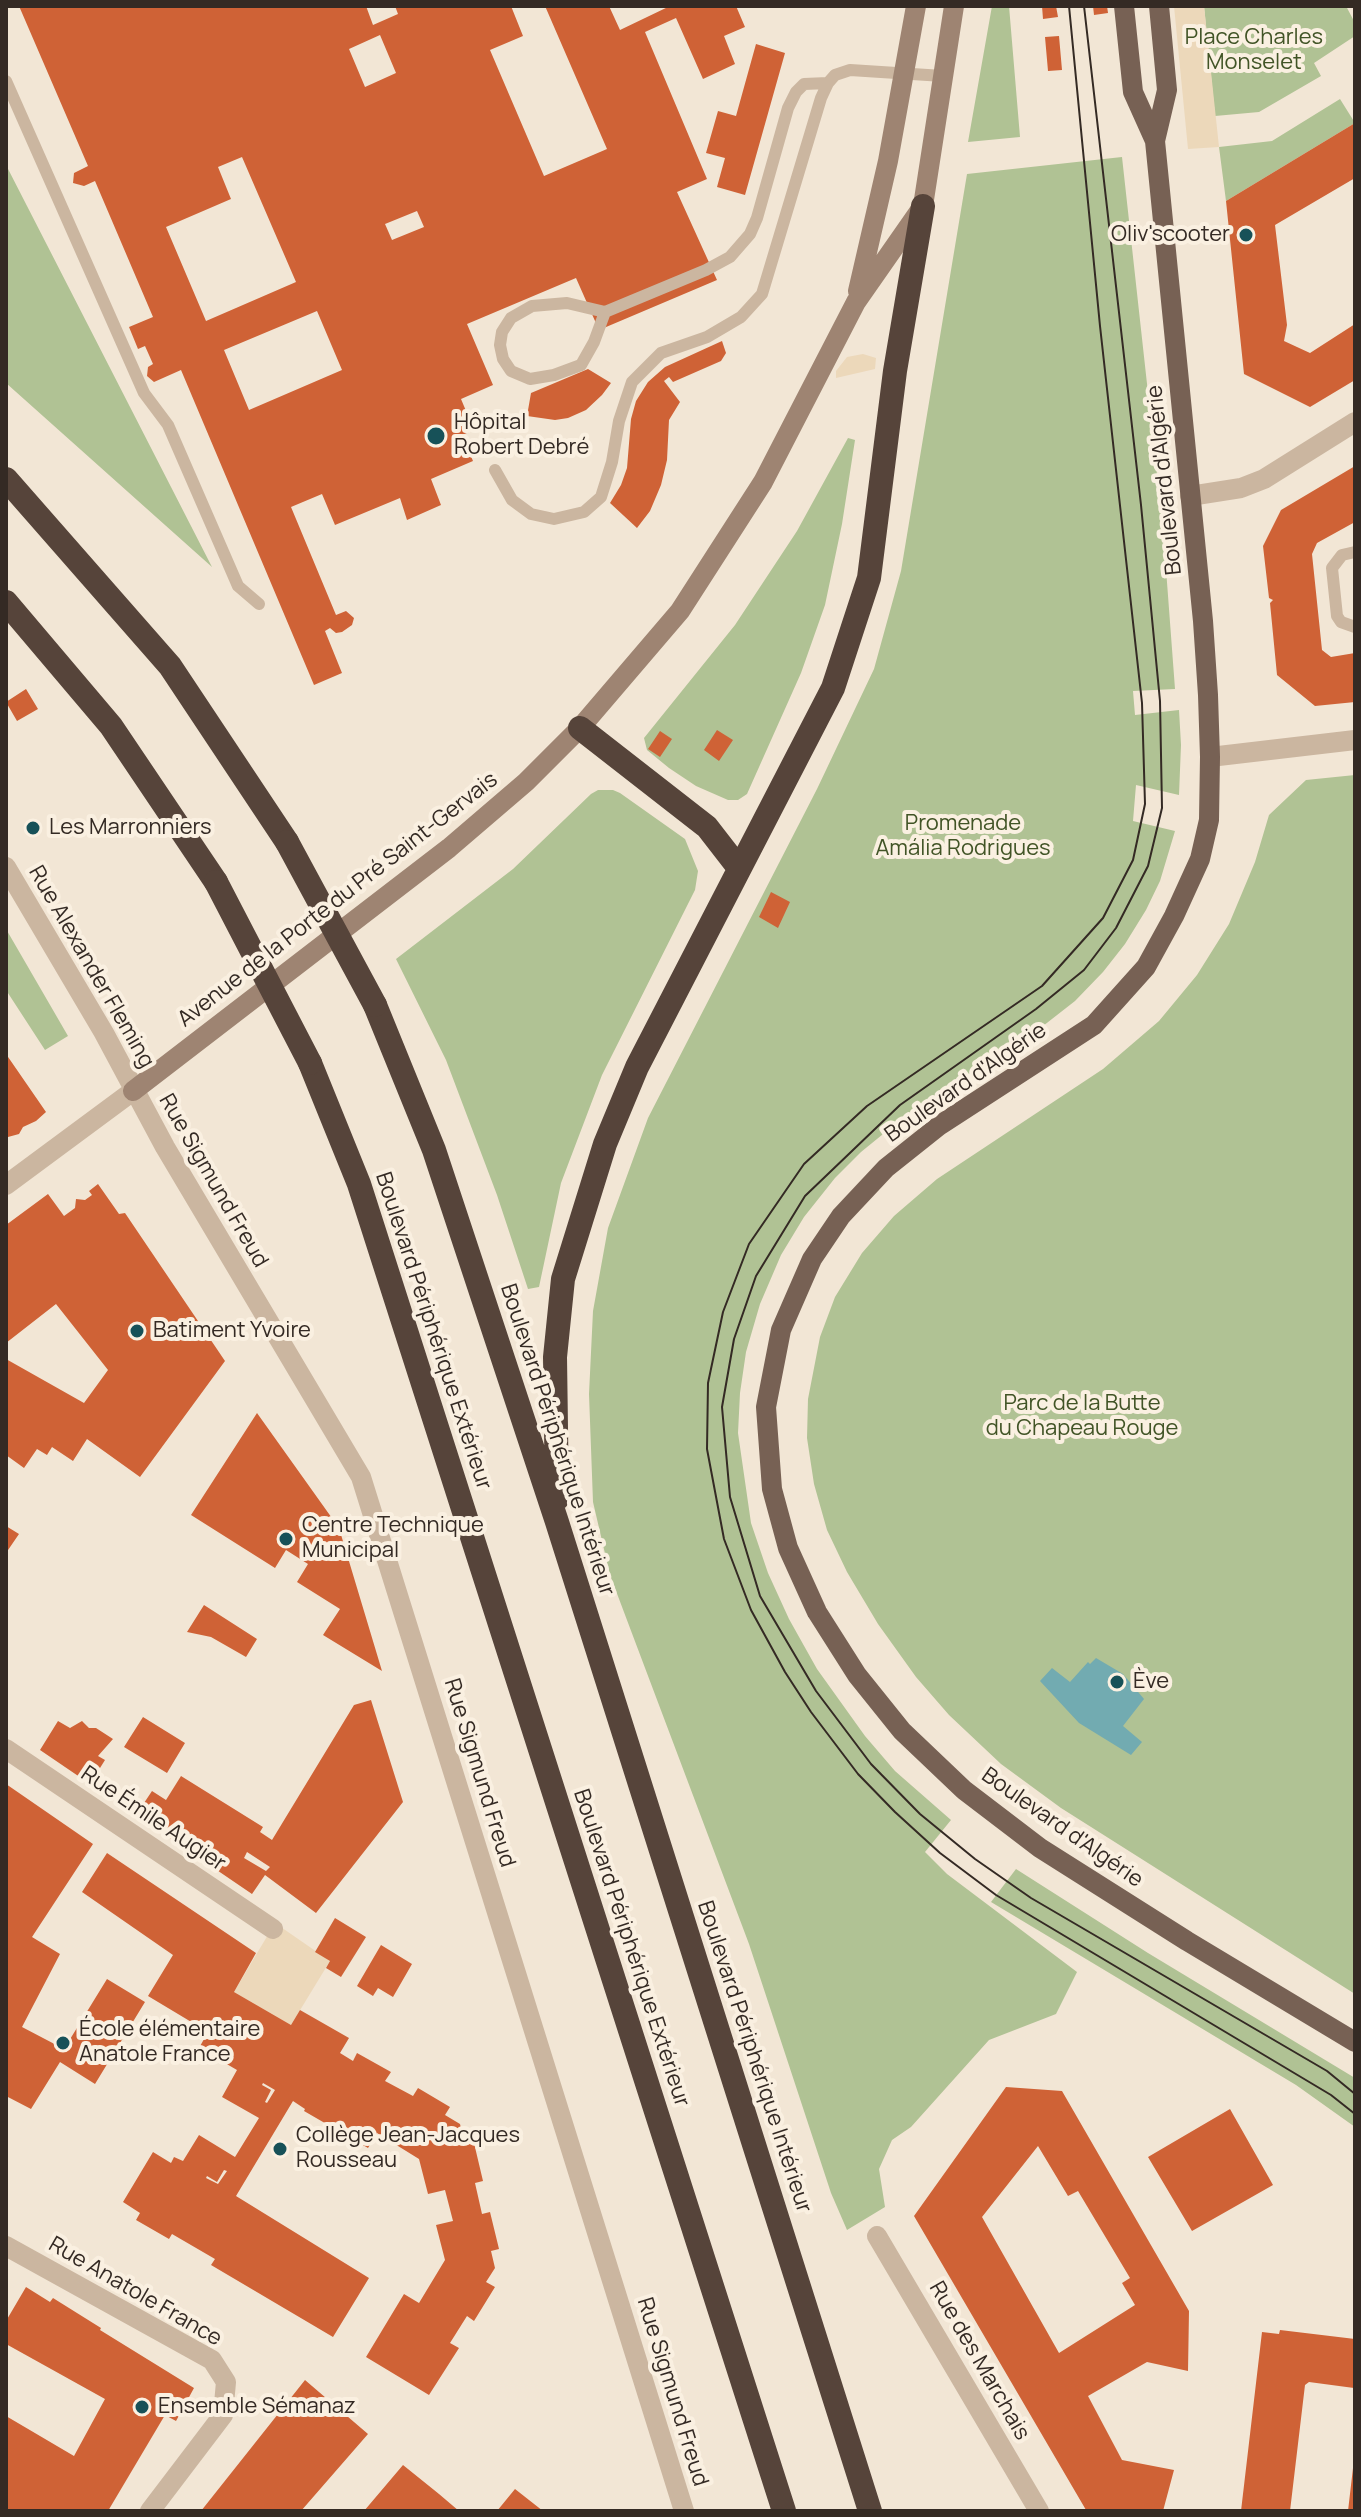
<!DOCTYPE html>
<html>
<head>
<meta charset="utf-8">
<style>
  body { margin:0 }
  #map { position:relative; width:1361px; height:2517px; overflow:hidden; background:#f2e6d5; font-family:Manrope,sans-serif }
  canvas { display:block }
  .frame { position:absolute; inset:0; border:8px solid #342a24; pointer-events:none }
</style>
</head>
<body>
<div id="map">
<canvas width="1361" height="2517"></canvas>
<div class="frame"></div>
</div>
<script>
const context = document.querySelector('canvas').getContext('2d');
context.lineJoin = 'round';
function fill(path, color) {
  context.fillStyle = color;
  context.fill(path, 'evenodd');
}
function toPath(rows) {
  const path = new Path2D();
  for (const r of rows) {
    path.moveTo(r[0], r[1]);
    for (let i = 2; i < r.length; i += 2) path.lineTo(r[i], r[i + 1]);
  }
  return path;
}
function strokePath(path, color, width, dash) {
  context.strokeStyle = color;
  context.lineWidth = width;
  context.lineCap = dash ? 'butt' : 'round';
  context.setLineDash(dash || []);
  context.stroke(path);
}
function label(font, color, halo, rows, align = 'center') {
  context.font = font + ' Manrope,sans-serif';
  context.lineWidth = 8;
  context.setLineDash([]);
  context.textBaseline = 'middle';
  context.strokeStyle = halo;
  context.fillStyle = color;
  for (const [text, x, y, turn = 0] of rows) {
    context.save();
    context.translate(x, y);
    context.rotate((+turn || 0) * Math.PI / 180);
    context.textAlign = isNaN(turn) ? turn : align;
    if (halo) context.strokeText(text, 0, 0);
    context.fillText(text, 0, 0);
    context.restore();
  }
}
const green = toPath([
  [992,6,1009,6,1020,137,968,142],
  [1204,6,1346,6,1355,23,1355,36,1314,63,1321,76,1259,112,1215,116],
  [1340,99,1355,123,1226,201,1219,147,1272,141],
  [1122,157,1163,529,1175,689,1133,691,1135,715,1179,710,1181,745,1179,795,1136,785,1133,821,1175,831,1160,881,1146,910,1125,944,1103,972,1075,1001,1043,1026,904,1117,861,1152,835,1178,804,1217,781,1255,760,1304,746,1352,740,1393,738,1433,751,1523,768,1573,789,1619,817,1669,865,1736,895,1771,951,1820,925,1852,947,1874,1077,1972,1056,2014,989,2040,911,2127,892,2140,879,2169,885,2207,847,2230,831,2193,749,1944,610,1575,593,1502,589,1394,593,1311,608,1228,648,1118,817,789,874,669,901,571,967,174],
  [6,165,212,567,6,383],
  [848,438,855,440,842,524,825,605,801,673,747,794,738,800,728,800,696,786,669,768,647,750,644,738,735,625,797,531],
  [1355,775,1355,1994,1061,1808,1001,1764,949,1715,916,1677,878,1624,847,1572,827,1530,814,1484,807,1438,808,1399,820,1337,835,1297,862,1253,894,1216,937,1179,1103,1069,1159,1021,1197,975,1229,924,1255,862,1269,815,1306,780],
  [598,790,613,790,620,793,685,839,698,871,695,890,602,1075,561,1183,539,1287,528,1289,497,1195,446,1060,396,959,513,869,591,794],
  [6,929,68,1036,45,1050,6,990],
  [1016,1869,1148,1953,1355,2078,1355,2127,1296,2085,991,1902]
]);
const plaza = toPath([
  [1174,6,1204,6,1219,147,1188,149],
  [863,354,876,358,875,369,836,378,836,371,847,357],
  [275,1923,330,1961,291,2025,234,1992]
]);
const water = toPath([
  [1096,1658,1123,1674,1144,1699,1123,1726,1142,1742,1131,1755,1079,1723,1040,1681,1052,1668,1070,1682,1088,1662,1090,1664]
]);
const building = toPath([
  [19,6,366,6,373,25,398,14,395,6,511,6,523,36,490,50,544,176,607,149,545,6,609,6,620,30,670,6,736,6,745,27,724,36,735,64,703,79,676,18,645,32,707,179,677,192,717,280,599,330,576,278,467,324,493,385,461,399,474,430,462,435,473,461,431,479,441,505,407,520,400,498,335,525,322,494,291,507,336,615,346,611,354,618,352,625,342,632,336,633,330,628,325,631,342,673,314,685,181,370,154,382,147,376,148,367,153,364,145,346,138,349,129,327,153,317,95,181,84,186,73,183,74,173,88,166],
  [380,35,396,73,365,87,349,49],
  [242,157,296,282,206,321,166,227,231,199,218,167],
  [417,211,424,227,392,240,385,224],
  [317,311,342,370,249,410,224,350],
  [1042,6,1056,6,1058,17,1043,19],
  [1093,6,1107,6,1108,13,1094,15],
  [1059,36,1062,70,1048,71,1045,37],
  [756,44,785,53,745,195,717,187,725,158,706,153,718,111,736,116],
  [1355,123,1355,178,1275,225,1287,325,1284,341,1310,353,1355,324,1355,380,1310,407,1244,374,1226,201],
  [722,341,726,353,721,361,673,382,669,377,664,381,680,402,669,420,667,460,661,485,650,511,637,528,610,503,621,485,627,468,631,419,636,401,648,382,665,367],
  [588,369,611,383,602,395,586,410,568,418,555,420,527,416,531,393],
  [1355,466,1355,522,1317,543,1312,554,1322,650,1331,657,1355,653,1355,702,1315,706,1277,675,1270,603,1273,600,1269,598,1263,546,1281,510],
  [26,689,38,709,17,721,6,702],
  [717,730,733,740,719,761,704,750],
  [660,731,672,739,660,757,648,749],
  [771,892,790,902,778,928,759,917],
  [6,1054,46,1112,36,1121,23,1127,19,1134,8,1137],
  [98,1184,119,1214,125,1213,225,1361,140,1477,87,1439,73,1461,52,1447,47,1455,37,1449,24,1468,6,1455,6,1359,84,1403,108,1370,56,1304,6,1343,6,1225,48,1194,64,1216,75,1208,76,1199,85,1200,92,1195,89,1191],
  [257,1413,339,1528,382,1671,323,1635,340,1609,297,1582,308,1564,286,1550,275,1568,191,1515],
  [6,1526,19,1534,6,1553],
  [204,1605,257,1639,246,1657,211,1637,187,1632],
  [371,1700,403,1802,316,1913,265,1875,252,1894,136,1815,152,1791,166,1800,181,1776,263,1827,260,1832,272,1840,354,1705],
  [247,1852,270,1867,266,1871,244,1858],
  [143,1717,185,1743,167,1773,124,1747],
  [58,1721,70,1728,82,1721,89,1728,96,1728,113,1739,98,1756,105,1760,90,1784,40,1750],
  [6,1784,93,1844,32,1937,60,1954,22,2027,64,2049,107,1979,145,2002,95,2084,60,2062,31,2109,6,2096],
  [107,1853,256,1953,234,1992,291,2025,300,2010,349,2038,340,2053,353,2061,357,2053,391,2072,385,2081,413,2096,418,2088,450,2107,445,2115,460,2124,465,2145,474,2143,483,2181,475,2183,482,2214,490,2212,499,2249,491,2251,495,2268,486,2282,495,2287,474,2321,467,2316,450,2343,459,2348,429,2395,366,2357,404,2294,419,2303,445,2260,436,2225,453,2221,445,2190,428,2194,419,2159,377,2133,368,2148,304,2111,305,2109,293,2101,236,2196,369,2278,333,2337,211,2265,215,2259,172,2234,169,2239,136,2220,140,2213,123,2202,153,2152,171,2163,174,2157,183,2161,199,2135,235,2157,259,2118,222,2097,237,2070,199,2048,208,2032,148,1996,173,1955,82,1892],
  [263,2083,275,2090,267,2103,265,2102,271,2090,262,2085],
  [224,2170,227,2171,218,2184,206,2178,207,2176,217,2182],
  [335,1918,366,1937,341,1977,326,1968,330,1961,315,1952],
  [381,1945,412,1964,393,1997,378,1988,373,1996,357,1986],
  [1006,2087,1062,2091,1189,2311,1188,2371,1147,2362,1088,2396,1122,2460,1174,2470,1163,2511,1086,2510,914,2216],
  [1038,2146,1068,2196,1078,2191,1130,2278,1122,2283,1135,2305,1059,2353,982,2217],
  [1230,2109,1273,2185,1192,2231,1148,2157],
  [26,2287,50,2302,53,2298,101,2328,100,2330,194,2388,176,2421,165,2415,108,2511,6,2511,6,2416,74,2456,105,2399,6,2344,6,2321],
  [1280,2330,1355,2339,1354,2388,1309,2382,1305,2385,1290,2511,1241,2511,1262,2332,1279,2334],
  [305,2380,368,2434,301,2511,201,2511],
  [403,2465,439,2494,459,2511,364,2511],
  [1353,2468,1355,2511,1348,2511],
  [515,2489,543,2511,497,2511]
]);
const lane = toPath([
  [6,81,144,393,168,425,238,586,259,604],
  [605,312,594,342,581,365,554,375,530,379,511,371,503,359,500,345,502,332,511,318,532,306,567,303,605,312,706,270,730,257,750,234,757,218,788,108,796,92,804,84,828,83],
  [495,470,512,500,531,514,554,519,584,512,601,497,612,462,619,421,632,382,661,353,707,337,741,317,762,294,821,98,828,83,835,75,850,70,943,76],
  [1355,552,1342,555,1332,568,1337,616,1341,622,1355,627]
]);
const street = toPath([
  [1190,496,1241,488,1264,479,1355,422],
  [1210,757,1355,740],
  [6,867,104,1033,165,1147,361,1477,684,2511],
  [6,1185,133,1091],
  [6,1749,273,1929],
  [877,2236,1039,2511],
  [6,2246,212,2360,226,2382,223,2415,150,2511]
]);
const secondary = toPath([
  [858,291,888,161,916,6],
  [133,1091,449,848,526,782,580,728,680,611,763,482,856,302,923,206,954,6]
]);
const primary = toPath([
  [1124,6,1133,92,1155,141],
  [1159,6,1167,90,1155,141,1203,621,1208,695,1210,757,1209,820,1200,859,1174,916,1146,967,1094,1025,940,1125,886,1168,841,1216,812,1259,781,1330,766,1407,772,1489,788,1548,817,1612,857,1675,902,1731,964,1790,1040,1848,1187,1941,1355,2042]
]);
const highway = toPath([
  [6,479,170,666,287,842],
  [6,602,111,726,216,882],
  [580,728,707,827,738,867],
  [375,1005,434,1150,557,1522,870,2511],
  [310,1063,359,1184,784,2511],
  [557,1499,555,1357,563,1279,605,1144,637,1067,833,688,869,578,895,371,923,206]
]);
const tram = toPath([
  [1069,6,1100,326,1142,703,1145,804,1133,860,1103,918,1042,986,867,1106,804,1164,749,1244,723,1312,708,1383,707,1449,724,1539,751,1610,785,1672,811,1712,858,1774,895,1812,940,1853,996,1895,1331,2095,1355,2114],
  [1084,6,1141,505,1160,701,1162,808,1148,866,1116,928,1084,970,1036,1009,900,1105,805,1196,756,1276,734,1339,722,1407,730,1497,760,1596,816,1691,871,1764,920,1814,975,1859,1031,1898,1327,2071,1355,2094]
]);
const highwayBridge = toPath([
  [287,842,375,1005],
  [216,882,310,1063]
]);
const markers = [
  [1246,235,8,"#175158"],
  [436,436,10,"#175158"],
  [33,828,8,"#175158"],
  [137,1331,8,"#175158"],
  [286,1539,8,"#175158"],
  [1117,1682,8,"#175158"],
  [63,2043,8,"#175158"],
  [280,2149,8,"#175158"],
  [142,2407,8,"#175158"]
];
const parkNames = [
  ["Place Charles",1254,38],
  ["Monselet",1254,63],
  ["Promenade",963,824],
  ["Amália Rodrigues",963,849],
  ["Parc de la Butte",1082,1404],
  ["du Chapeau Rouge",1082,1429]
];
const poiNames = [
  ["Oliv'scooter",1230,235,"right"],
  ["Hôpital",454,423],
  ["Robert Debré",454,448],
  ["Les Marronniers",49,828],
  ["Batiment Yvoire",153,1331],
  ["Centre Technique",302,1526],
  ["Municipal",302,1551],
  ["Ève",1133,1682],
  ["École élémentaire",79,2030],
  ["Anatole France",79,2055],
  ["Collège Jean-Jacques",296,2136],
  ["Rousseau",296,2161],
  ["Ensemble Sémanaz",158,2407]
];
const streetNames = [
  ["Boulevard d'Algérie",1165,480,-96],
  ["Avenue de la Porte du Pré Saint-Gervais",338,900,-38],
  ["Rue Alexander Fleming",91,967,60],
  ["Boulevard d'Algérie",966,1083,-35],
  ["Rue Sigmund Freud",213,1181,60],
  ["Boulevard Périphérique Extérieur",433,1331,72],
  ["Boulevard Périphérique Intérieur",557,1440,72],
  ["Rue Sigmund Freud",479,1773,73],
  ["Rue Émile Augier",153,1819,34],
  ["Boulevard d'Algérie",1062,1828,35],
  ["Boulevard Périphérique Extérieur",631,1948,72],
  ["Boulevard Périphérique Intérieur",754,2057,72],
  ["Rue Anatole France",135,2292,30],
  ["Rue des Marchais",979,2361,60],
  ["Rue Sigmund Freud",672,2392,73]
];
fill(green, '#b0c294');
fill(plaza, '#ecd8ba');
fill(water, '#72abb1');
fill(building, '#cf6236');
strokePath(lane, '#cbb6a0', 12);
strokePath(street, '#cbb6a0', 20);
strokePath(secondary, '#9e8472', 20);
strokePath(primary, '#776154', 20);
strokePath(highway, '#56443a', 24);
strokePath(tram, '#342a24', 2);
strokePath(highwayBridge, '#56443a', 24);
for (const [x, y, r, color] of markers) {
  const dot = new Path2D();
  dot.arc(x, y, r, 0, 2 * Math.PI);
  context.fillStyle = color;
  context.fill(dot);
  strokePath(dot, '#faf0e1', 3);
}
label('22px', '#415426', '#faf0e1', parkNames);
label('22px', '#342a24', '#faf0e1', poiNames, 'left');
label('22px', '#342a24', '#faf0e1', streetNames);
</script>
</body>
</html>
